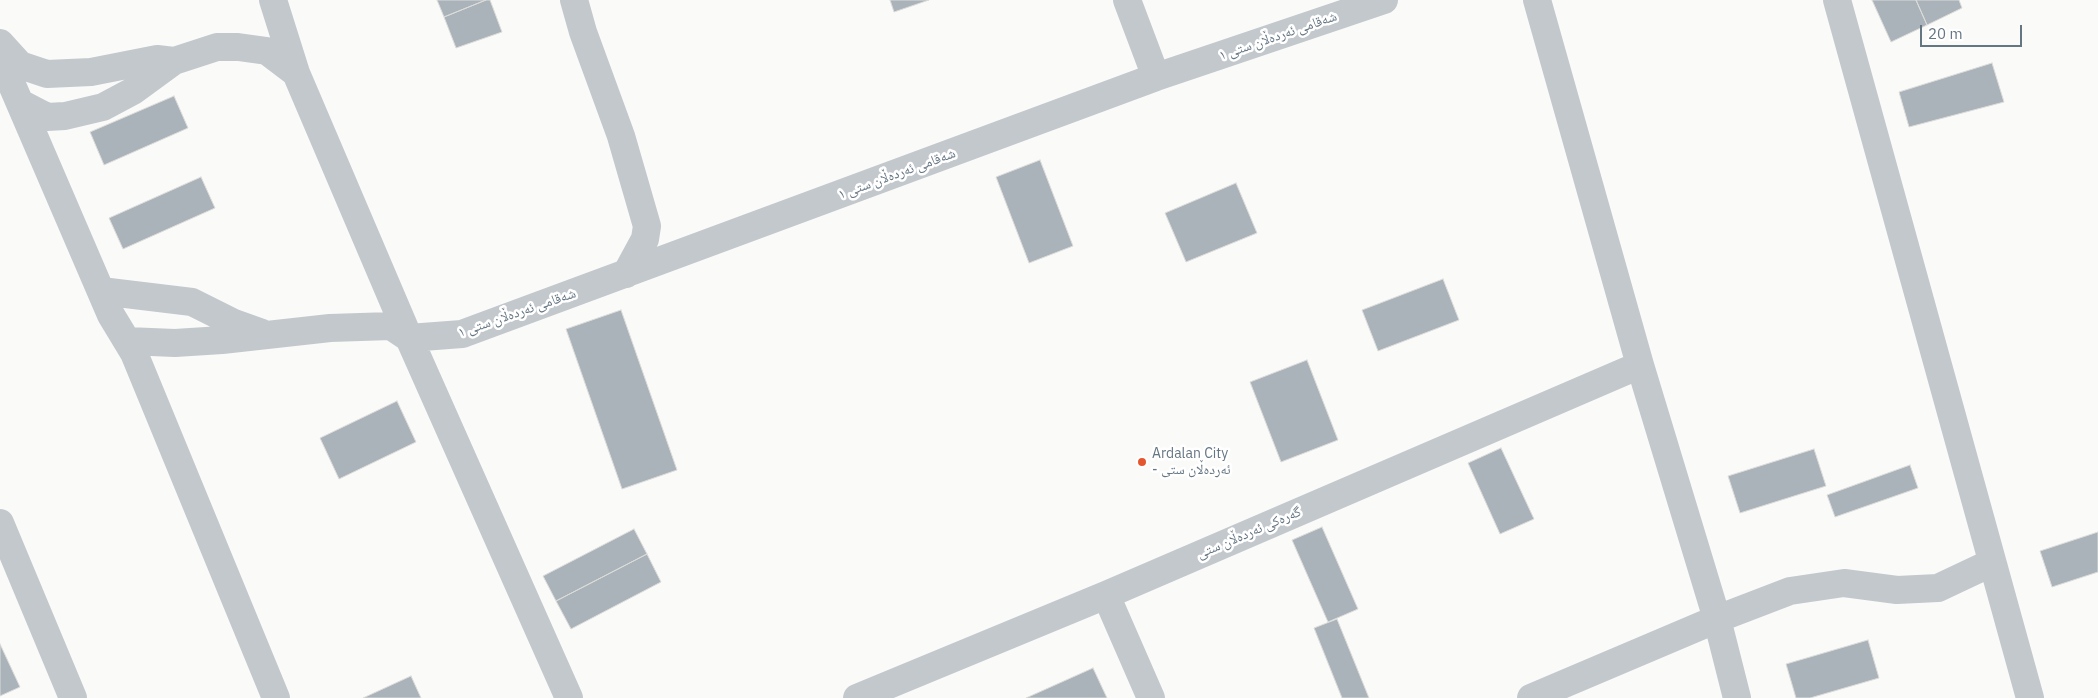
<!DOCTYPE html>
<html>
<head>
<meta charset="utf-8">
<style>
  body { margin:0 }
  #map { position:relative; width:2098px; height:698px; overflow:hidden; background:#fafaf8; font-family:"IBM Plex Sans",sans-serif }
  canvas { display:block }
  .scale { position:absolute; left:1920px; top:25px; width:102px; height:22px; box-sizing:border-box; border:2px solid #657683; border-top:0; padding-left:6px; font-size:15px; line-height:18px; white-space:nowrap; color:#657683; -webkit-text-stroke:4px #fff; paint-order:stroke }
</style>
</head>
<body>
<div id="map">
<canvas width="2098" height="698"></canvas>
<div class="scale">20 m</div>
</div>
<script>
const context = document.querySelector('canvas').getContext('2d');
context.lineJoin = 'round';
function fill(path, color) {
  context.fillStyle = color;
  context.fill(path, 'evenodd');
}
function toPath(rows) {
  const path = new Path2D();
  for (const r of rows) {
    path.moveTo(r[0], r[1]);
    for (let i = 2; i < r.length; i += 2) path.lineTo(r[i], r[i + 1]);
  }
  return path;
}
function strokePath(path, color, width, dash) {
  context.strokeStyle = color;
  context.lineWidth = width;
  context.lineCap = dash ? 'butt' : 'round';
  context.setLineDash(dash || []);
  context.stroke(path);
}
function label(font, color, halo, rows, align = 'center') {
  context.font = font + ' "IBM Plex Sans","Noto Naskh Arabic",sans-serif';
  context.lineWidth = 5;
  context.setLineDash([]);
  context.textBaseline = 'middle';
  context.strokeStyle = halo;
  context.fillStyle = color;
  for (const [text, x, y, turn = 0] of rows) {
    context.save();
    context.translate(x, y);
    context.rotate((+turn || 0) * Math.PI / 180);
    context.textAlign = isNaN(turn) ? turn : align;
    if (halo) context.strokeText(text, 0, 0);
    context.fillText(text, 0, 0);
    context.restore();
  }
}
const building = toPath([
  [437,0,486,0,444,17,437,0],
  [486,0,490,0,502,32,456,48,444,17,486,0],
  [890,0,929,0,894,12,890,0],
  [1872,0,1916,0,1927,25,1891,42,1872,0],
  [1916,0,1959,0,1962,8,1927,25,1916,0],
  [1992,63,2004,102,1909,127,1899,92,1992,63],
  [174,96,188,128,104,165,90,132,174,96],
  [1040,160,1073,246,1029,263,996,177,1040,160],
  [201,177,215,208,123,249,109,218,201,177],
  [1236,183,1257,233,1186,262,1165,213,1236,183],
  [1443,279,1459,320,1378,351,1362,310,1443,279],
  [621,310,677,470,622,489,566,329,621,310],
  [1307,360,1338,440,1281,462,1250,382,1307,360],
  [397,401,416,442,339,479,320,438,397,401],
  [1501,448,1534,519,1500,534,1468,463,1501,448],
  [1814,449,1826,486,1740,513,1728,476,1814,449],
  [1910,465,1918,488,1835,517,1827,495,1910,465],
  [1322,527,1358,609,1328,622,1292,540,1322,527],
  [634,529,647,554,556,601,543,576,634,529],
  [2098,532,2098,572,2052,587,2040,551,2098,532],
  [647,554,661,582,571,629,556,601,647,554],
  [1337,619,1369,698,1342,698,1314,628,1337,619],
  [1868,640,1879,678,1810,698,1796,698,1786,664,1868,640],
  [0,644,20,687,0,696,0,644],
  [1093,668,1107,698,1026,698,1093,668],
  [411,676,421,698,363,698,411,676]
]);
const minor = toPath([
  [273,0,296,73,409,338,569,698],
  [574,0,583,32,621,136,647,226,645,239,626,274],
  [1127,0,1156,77],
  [1537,0,1640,365,1717,619,1737,698],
  [1837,0,2030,698],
  [0,43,20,65,47,74,91,72,157,59,174,61,217,47,238,47,267,51,296,73],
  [0,57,111,315,134,353,276,698],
  [20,103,47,117,65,116,103,107,133,91,174,61],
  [101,291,192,302,234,323,262,333],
  [127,341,175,343,222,340,330,328,391,326,409,338,462,334,1156,77,1384,0],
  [0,523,73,698],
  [1106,595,1151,698],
  [857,698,1106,595,1640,365],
  [1531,698,1717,619,1790,591,1844,583,1897,590,1938,588,1991,563]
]);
const markers = [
  [1142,462,5,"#e4572e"]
];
const streetNames = [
  ["شەقامی ئەردەڵان ستی ١",1278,36,-19],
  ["شەقامی ئەردەڵان ستی ١",897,174,-20],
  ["شەقامی ئەردەڵان ستی ١",517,313,-19],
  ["گەرەکی ئەردەڵان ستی",1249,533,-23]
];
const poiNames = [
  ["Ardalan City",1152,454],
  ["- ئەردەڵان ستی",1152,470]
];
fill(building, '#aab3b9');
strokePath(building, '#dcdcda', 1);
strokePath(minor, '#c3c8cc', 28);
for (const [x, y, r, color] of markers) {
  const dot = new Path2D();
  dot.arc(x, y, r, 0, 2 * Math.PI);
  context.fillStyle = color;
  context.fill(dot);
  strokePath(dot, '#fff', 2);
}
label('14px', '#657683', '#fff', streetNames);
label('14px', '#657683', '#fff', poiNames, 'left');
</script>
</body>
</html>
